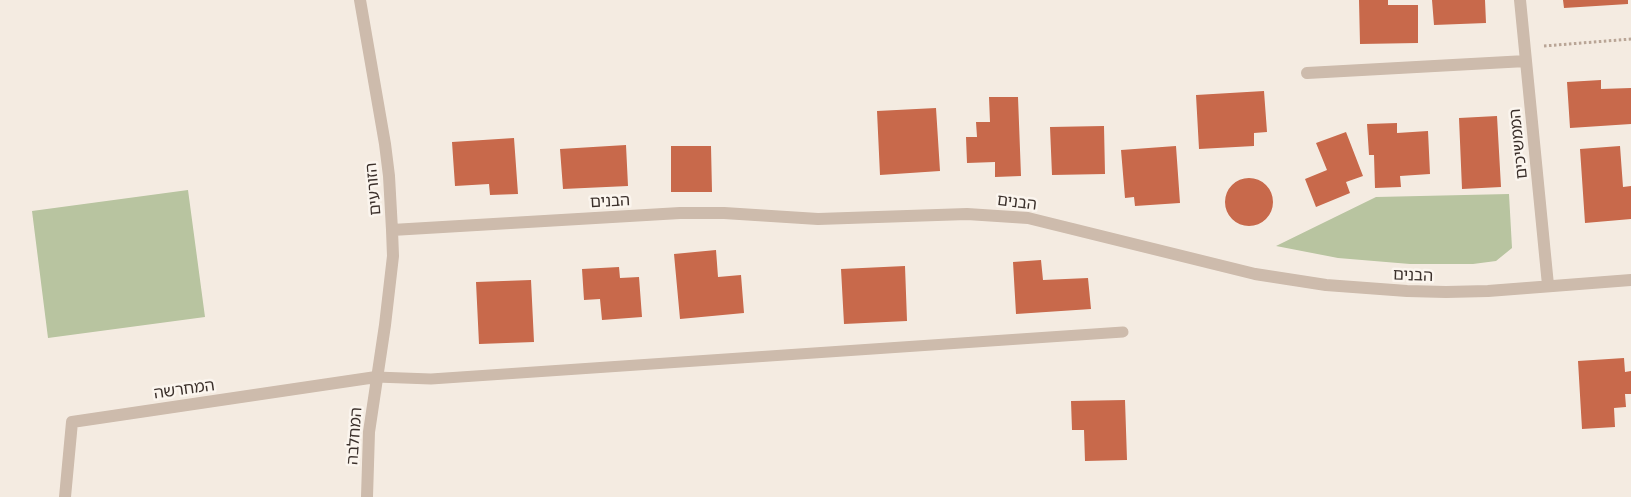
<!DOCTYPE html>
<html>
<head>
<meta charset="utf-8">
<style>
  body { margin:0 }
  canvas { display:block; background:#f4ebe1 }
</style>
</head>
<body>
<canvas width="1631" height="497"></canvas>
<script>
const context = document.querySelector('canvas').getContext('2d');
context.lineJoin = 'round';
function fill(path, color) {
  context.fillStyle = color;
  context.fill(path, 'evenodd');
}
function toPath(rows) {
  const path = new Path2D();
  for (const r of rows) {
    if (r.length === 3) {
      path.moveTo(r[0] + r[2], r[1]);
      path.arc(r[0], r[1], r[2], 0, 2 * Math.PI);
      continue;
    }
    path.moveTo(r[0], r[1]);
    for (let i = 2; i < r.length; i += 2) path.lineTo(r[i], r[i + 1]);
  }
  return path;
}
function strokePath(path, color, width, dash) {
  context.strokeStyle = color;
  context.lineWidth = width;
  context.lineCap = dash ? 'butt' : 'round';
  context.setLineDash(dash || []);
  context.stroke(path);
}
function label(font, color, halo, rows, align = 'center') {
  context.font = font + ' "Exo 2","Noto Sans Hebrew",sans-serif';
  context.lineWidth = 5;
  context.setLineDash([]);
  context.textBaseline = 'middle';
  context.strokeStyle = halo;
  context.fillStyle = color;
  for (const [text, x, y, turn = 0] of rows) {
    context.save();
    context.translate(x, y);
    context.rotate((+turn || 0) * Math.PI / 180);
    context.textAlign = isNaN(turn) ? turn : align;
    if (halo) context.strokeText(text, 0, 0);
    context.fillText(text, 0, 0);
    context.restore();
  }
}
const green = toPath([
  [188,190,205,317,48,338,32,211],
  [1509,194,1512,248,1496,261,1473,264,1410,264,1338,258,1276,246,1376,197]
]);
const building = toPath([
  [1359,0,1388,0,1388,5,1418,5,1418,43,1360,44],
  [1432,0,1485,0,1486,23,1434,25],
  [1563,0,1628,0,1628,4,1564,8],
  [1601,80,1601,89,1631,88,1631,124,1570,128,1567,82],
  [1264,91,1267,132,1254,133,1254,146,1199,149,1196,95],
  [989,97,1018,97,1021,176,995,177,995,162,967,163,966,137,977,137,976,122,990,122],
  [936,108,940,171,880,175,877,111],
  [1497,116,1501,187,1462,189,1459,118],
  [1397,123,1397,133,1428,131,1430,174,1400,176,1401,187,1375,188,1374,155,1369,155,1367,124],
  [1104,126,1105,174,1052,175,1050,127],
  [1346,132,1363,176,1346,182,1350,193,1316,207,1305,179,1327,170,1316,143],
  [514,138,518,194,490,195,489,184,455,186,452,142],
  [626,145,628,186,563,189,560,149],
  [671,146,711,146,712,192,671,192],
  [1176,146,1180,203,1135,206,1134,197,1125,198,1121,150],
  [1620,146,1623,187,1631,186,1631,219,1585,223,1580,149],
  [1249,202,24],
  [716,250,718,277,741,275,744,313,680,319,674,254],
  [1041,260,1043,280,1088,278,1091,309,1016,314,1013,262],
  [905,266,907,321,844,324,841,269],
  [619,267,620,278,639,277,642,317,602,320,600,299,584,300,582,269],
  [531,280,534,342,479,344,476,282],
  [1624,358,1625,372,1631,371,1631,394,1625,394,1626,407,1614,408,1615,427,1582,429,1578,361],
  [1125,400,1127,460,1085,461,1084,430,1072,430,1071,401]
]);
const path = toPath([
  [1544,46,1631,39]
]);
const lane = toPath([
  [376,377,431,379,1123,332]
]);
const street = toPath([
  [360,0,385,144,389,176,392,230,393,256,385,325,369,432,367,497],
  [1520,0,1548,285],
  [1307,73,1526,61],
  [392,230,680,213,724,213,818,219,967,214,1028,218,1255,274,1326,285,1407,291,1446,292,1488,291,1631,280],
  [65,497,72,422,376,377]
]);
const streetNames = [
  ["הממשיכים",1518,144,-96],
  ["הזורעים",373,189,-95],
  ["הבנים",610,201,-3],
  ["הבנים",1017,202,7],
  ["הבנים",1413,275,2],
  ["המחרשה",184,389,-8],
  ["המחלבה",354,436,-86]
];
fill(green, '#b8c4a0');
fill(building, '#c8694b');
strokePath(path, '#b9a596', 3, [2.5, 2.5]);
strokePath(lane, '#cdbbac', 11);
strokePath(street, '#cdbbac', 12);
label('16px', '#3b302b', '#fbf5ee', streetNames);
</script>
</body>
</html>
